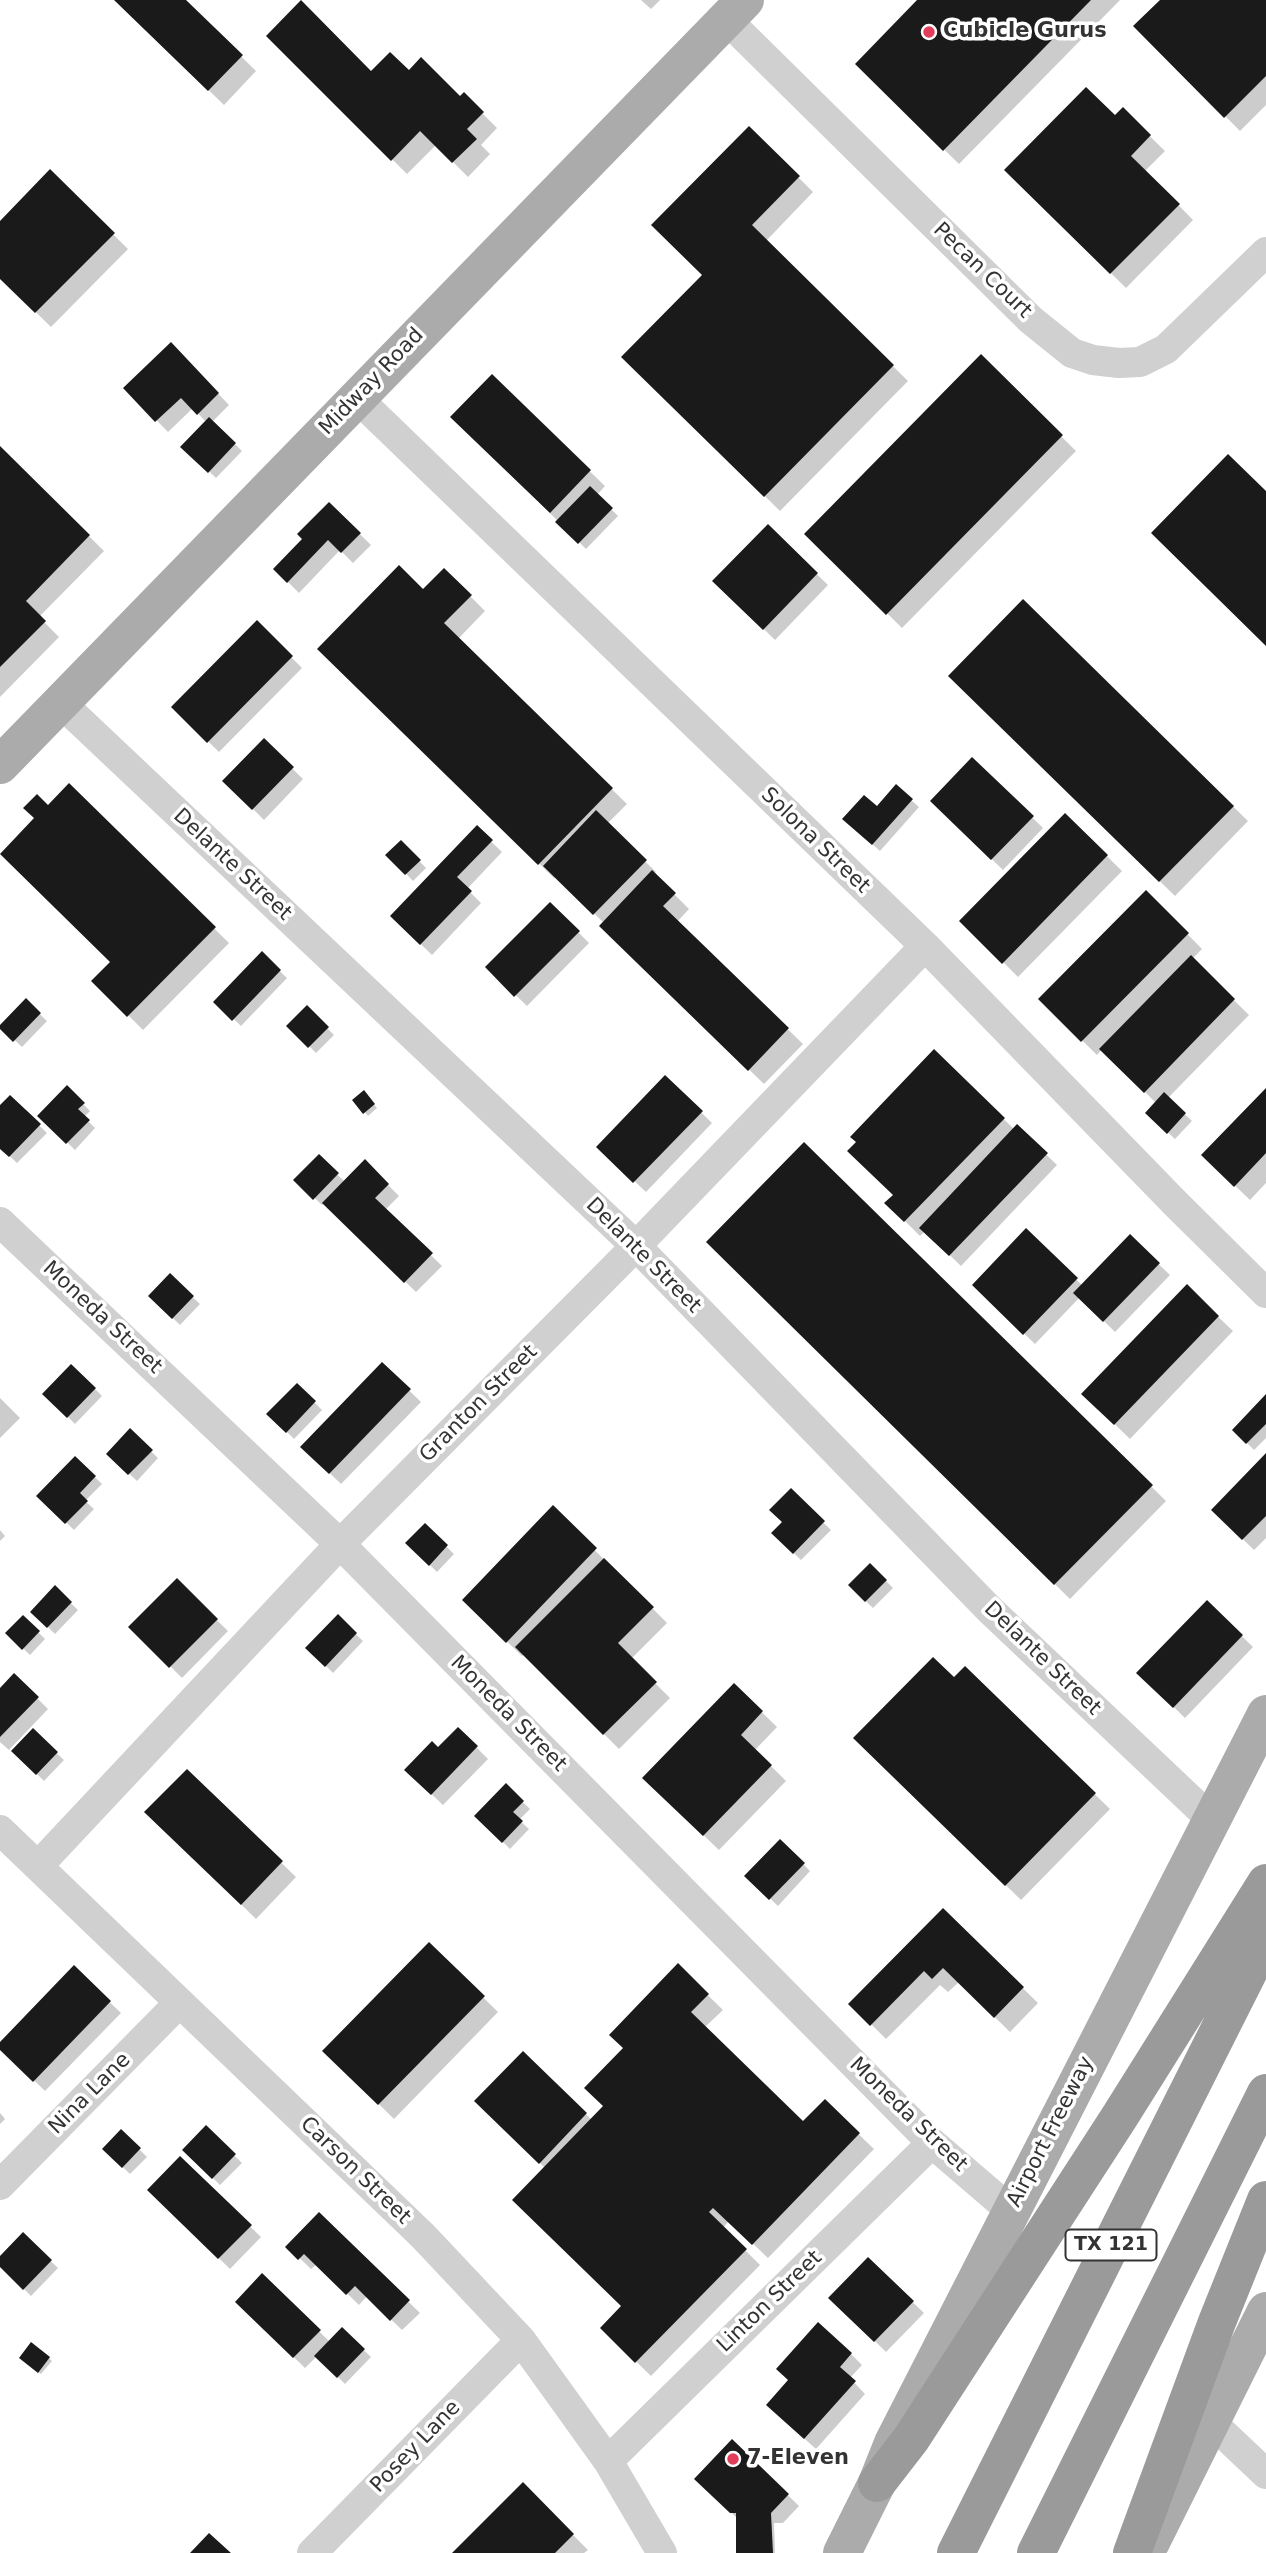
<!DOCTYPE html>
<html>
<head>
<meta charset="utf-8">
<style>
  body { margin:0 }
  canvas { display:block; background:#fff }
</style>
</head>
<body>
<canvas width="1266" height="2553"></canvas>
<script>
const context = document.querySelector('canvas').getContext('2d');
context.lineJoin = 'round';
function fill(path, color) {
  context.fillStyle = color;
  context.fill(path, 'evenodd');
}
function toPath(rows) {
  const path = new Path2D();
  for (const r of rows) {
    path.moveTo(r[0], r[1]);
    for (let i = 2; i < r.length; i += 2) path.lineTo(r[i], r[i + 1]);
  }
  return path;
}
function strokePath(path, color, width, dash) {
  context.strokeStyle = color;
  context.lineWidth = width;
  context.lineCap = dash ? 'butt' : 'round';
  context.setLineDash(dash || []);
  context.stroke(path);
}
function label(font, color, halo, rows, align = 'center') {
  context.font = font + ' "DejaVu Sans",sans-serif';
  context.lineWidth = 7;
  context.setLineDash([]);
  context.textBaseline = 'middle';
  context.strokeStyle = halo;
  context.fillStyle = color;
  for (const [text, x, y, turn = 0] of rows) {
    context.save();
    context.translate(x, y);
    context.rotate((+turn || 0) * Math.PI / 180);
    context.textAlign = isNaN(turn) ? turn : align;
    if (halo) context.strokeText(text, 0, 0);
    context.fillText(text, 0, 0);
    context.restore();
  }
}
const shadow = toPath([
  [116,0,184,0,256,71,224,105],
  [641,0,660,0,651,9],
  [920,0,1120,0,959,164,857,64],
  [1162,0,1266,0,1266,105,1240,131,1136,26],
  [268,36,371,73,409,73,460,99,464,95,497,128,481,145,490,154,468,177,436,145,407,174],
  [1123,110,1165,151,1145,171,1193,220,1126,288,1007,170,1115,118],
  [749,128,813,192,766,241,908,381,780,511,624,357,704,275],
  [50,172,128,249,51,327,0,277,0,223],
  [171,344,229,405,212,422,242,451,216,478,183,446,206,422,193,408,168,432,125,388],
  [981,357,1076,451,902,628,807,534],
  [492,377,605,486,597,495,618,516,586,549,453,417],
  [0,448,104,551,39,617,59,637,0,697],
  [329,504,371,545,353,563,340,550,299,593,275,569,304,539],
  [768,527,828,585,775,640,715,581],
  [444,570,485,611,458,639,627,804,607,824,656,872,654,874,689,909,677,922,803,1044,764,1084,601,926,604,923,556,877,554,878,319,649,423,591],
  [1023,601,1248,821,1175,896,950,676],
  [257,623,302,668,219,752,173,707],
  [264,741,303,779,264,820,225,781],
  [972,759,1043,828,1003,870,932,801],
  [69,785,229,943,143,1030,94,981,112,962,48,807],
  [896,787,919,807,880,851,852,826,877,808],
  [1065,815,1122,871,1018,977,962,921],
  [477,828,502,852,467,889,481,903,432,955,392,916],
  [401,842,426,868,413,881,388,855],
  [1146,892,1202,949,1192,959,1249,1015,1168,1098,1192,1121,1175,1139,1147,1113,1156,1103,1102,1049,1097,1055,1040,999],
  [550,904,589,943,527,1006,487,967],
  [262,954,287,978,241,1026,216,1002],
  [26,1001,47,1021,22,1047,1,1027],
  [307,1008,334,1035,316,1053,289,1026],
  [934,1052,1015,1130,1018,1127,1057,1165,961,1266,925,1231,920,1236,887,1203,895,1195],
  [665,1077,712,1123,646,1192,598,1147],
  [67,1088,90,1111,84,1117,95,1128,75,1150,40,1116],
  [1266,1090,1266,1183,1250,1200,1203,1155],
  [367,1096,377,1108,368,1116,355,1100],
  [10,1097,47,1133,17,1163,0,1147,0,1107],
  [804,1144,1166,1501,1070,1599,708,1242],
  [319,1157,345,1182,365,1162,399,1196,385,1210,442,1266,416,1292,324,1203,322,1205,296,1180],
  [1026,1231,1083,1286,1130,1237,1170,1275,1115,1332,1080,1297,1035,1344,974,1285],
  [170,1276,200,1304,180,1325,150,1296],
  [1187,1287,1233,1331,1130,1439,1084,1394],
  [382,1364,421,1402,341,1484,303,1447],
  [72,1366,102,1396,75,1424,45,1394],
  [297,1385,322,1410,294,1439,269,1414],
  [1266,1397,1266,1438,1254,1450,1234,1430],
  [0,1398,20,1418,0,1438],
  [130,1431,158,1458,137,1481,108,1454],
  [1266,1455,1266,1538,1254,1550,1213,1510],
  [75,1458,102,1484,85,1501,94,1509,74,1530,39,1496],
  [791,1491,831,1530,801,1560,773,1533,784,1522],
  [553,1508,667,1623,631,1659,670,1698,619,1749,524,1654,522,1656,464,1600],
  [425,1526,454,1554,437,1572,408,1543],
  [0,1530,5,1536,0,1541],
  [870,1565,893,1588,873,1608,850,1586],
  [177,1581,228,1631,182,1678,131,1627],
  [55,1588,78,1610,55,1634,32,1611],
  [1207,1602,1253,1647,1185,1718,1139,1673],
  [23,1617,45,1639,30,1655,7,1633],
  [338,1617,363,1641,333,1673,308,1648],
  [965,1668,1110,1809,1021,1900,856,1738,954,1680],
  [14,1675,48,1709,9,1750,0,1742,0,1690],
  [734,1685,777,1727,755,1750,786,1781,719,1850,644,1778],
  [458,1729,488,1759,443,1805,406,1770,438,1749],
  [33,1731,64,1760,44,1781,14,1751],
  [187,1771,296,1877,256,1919,147,1812],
  [506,1786,530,1809,519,1820,529,1829,510,1849,477,1816],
  [780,1841,810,1871,778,1906,747,1876],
  [943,1910,1038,2003,1010,2032,959,1982,948,1992,940,1985,886,2039,851,2004],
  [429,1944,498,2012,394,2119,325,2051],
  [678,1966,723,2010,705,2027,803,2123,825,2102,874,2149,768,2258,729,2221,723,2228,760,2265,651,2376,602,2328,623,2306,545,2168,476,2101,523,2053,592,2120,605,2106,625,2048],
  [74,1968,121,2013,45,2091,0,2047,0,2044],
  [0,2113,5,2119,0,2124],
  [206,2128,242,2163,220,2185,184,2150],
  [121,2131,147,2157,130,2174,104,2149],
  [180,2158,261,2237,230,2269,149,2190],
  [319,2214,420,2313,402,2330,367,2296,359,2305,317,2264,311,2269,288,2247],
  [23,2235,58,2268,31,2296,0,2265,0,2259],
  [868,2259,924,2313,886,2352,831,2298],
  [262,2276,330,2342,342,2329,371,2357,345,2384,317,2356,305,2368,237,2302],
  [851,2354,862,2365,850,2378,865,2394,816,2449,779,2416],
  [49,2358,52,2361,41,2374,24,2361],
  [732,2441,799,2506,783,2523,774,2523,775,2553,738,2553,738,2519,696,2479],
  [523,2485,588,2550,584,2553,455,2553]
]);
const building = toPath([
  [114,0,186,0,243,55,208,91],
  [301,0,371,71,390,52,409,70,421,57,460,96,464,92,484,112,467,129,477,139,452,163,420,131,391,161,266,36],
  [917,0,1091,0,943,151,855,64],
  [1160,0,1266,0,1266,76,1224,118,1133,26],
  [1086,87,1115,115,1123,107,1151,135,1131,156,1180,204,1110,274,1004,170],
  [749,126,800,176,752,225,894,365,764,497,621,357,702,275,651,225],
  [50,169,115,233,35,313,0,279,0,221],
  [171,342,219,393,197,415,181,398,155,422,123,388],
  [981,354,1063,435,886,615,804,534],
  [492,374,591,470,550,513,450,417],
  [209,417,236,443,208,473,180,447],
  [0,446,90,535,26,601,46,621,0,667],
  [1228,454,1266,491,1266,646,1151,533],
  [590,486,613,508,578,544,555,522],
  [329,502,361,533,341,553,328,540,287,583,273,569,302,539,297,534],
  [768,524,818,573,763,630,712,581],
  [399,565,423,589,444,568,472,595,444,623,613,788,538,865,317,649],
  [1023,599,1234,806,1159,882,948,676],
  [257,620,293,656,207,743,171,707],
  [264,738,294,767,252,810,222,781],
  [972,757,1034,816,991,860,930,801],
  [69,783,216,927,127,1017,91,981,110,962,0,854,34,818,23,808,37,794,48,805],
  [896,784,913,799,872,845,842,819,864,795,877,806],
  [596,810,647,860,593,915,543,866],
  [1065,813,1108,855,1002,964,959,921],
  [477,825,493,840,457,877,472,891,420,945,390,916],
  [401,840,421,860,405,875,385,855],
  [652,870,676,893,663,906,789,1028,748,1071,599,926],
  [1146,890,1189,933,1081,1042,1038,999],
  [550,902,580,931,514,997,485,967],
  [262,951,281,970,232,1021,213,1002],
  [1191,955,1235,999,1144,1093,1099,1049],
  [26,998,41,1013,13,1042,0,1029,0,1025],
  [307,1005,329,1027,308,1048,286,1026],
  [934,1049,1005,1118,904,1222,884,1203,893,1195,847,1151,856,1142,850,1137],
  [665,1075,703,1111,633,1183,596,1147],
  [67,1085,85,1103,78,1109,90,1120,66,1144,37,1116],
  [1266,1088,1266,1153,1234,1187,1201,1155],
  [364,1090,375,1104,363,1114,352,1100],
  [1164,1092,1186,1113,1167,1134,1145,1113],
  [10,1095,41,1124,9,1157,0,1149,0,1105],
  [1017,1124,1048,1153,949,1256,919,1228],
  [804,1142,1153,1485,1054,1585,706,1242],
  [319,1154,339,1173,313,1200,293,1180],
  [365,1159,389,1184,375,1198,433,1253,404,1283,322,1203],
  [1026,1228,1078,1278,1023,1335,972,1285],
  [1130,1234,1160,1263,1103,1322,1073,1293],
  [170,1273,194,1296,172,1319,148,1296],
  [1187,1284,1219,1316,1114,1425,1081,1394],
  [382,1362,411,1389,329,1474,300,1447],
  [71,1364,96,1388,67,1418,42,1394],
  [297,1383,316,1401,286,1433,266,1414],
  [1266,1394,1266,1424,1246,1444,1232,1430],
  [130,1428,153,1450,128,1475,106,1454],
  [1266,1453,1266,1516,1242,1540,1211,1510],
  [75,1456,96,1476,80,1493,88,1501,65,1524,36,1496],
  [791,1488,825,1521,793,1554,771,1533,782,1522,769,1510],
  [553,1505,597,1548,506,1643,462,1600],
  [425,1523,448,1545,429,1566,405,1543],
  [604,1558,654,1607,618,1643,657,1682,603,1735,515,1647],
  [870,1563,887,1580,865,1602,848,1585],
  [177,1578,218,1619,169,1668,128,1627],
  [55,1585,72,1602,47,1628,30,1612],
  [1207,1600,1243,1635,1173,1708,1136,1673],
  [338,1614,357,1633,325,1667,305,1648],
  [23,1615,40,1631,22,1650,5,1633],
  [933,1657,954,1677,965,1666,1096,1793,1005,1886,853,1738],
  [14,1673,39,1697,0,1737,0,1688],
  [734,1683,763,1711,741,1735,772,1765,703,1836,642,1778],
  [458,1727,478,1746,431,1795,404,1770,432,1741,438,1747],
  [33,1728,58,1752,36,1775,11,1751],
  [187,1769,283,1861,241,1905,144,1812],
  [506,1783,524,1801,513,1812,523,1821,502,1843,474,1816],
  [780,1839,805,1863,769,1900,744,1876],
  [943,1908,1024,1987,994,2018,943,1968,932,1979,924,1971,870,2026,848,2004],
  [429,1942,485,1996,378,2105,322,2051],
  [678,1963,709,1994,691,2012,803,2121,825,2099,860,2133,752,2245,713,2208,709,2212,747,2249,635,2363,600,2328,621,2306,512,2200,603,2106,584,2088,623,2048,609,2035],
  [74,1965,111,2001,33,2082,0,2050,0,2042],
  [523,2051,587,2113,539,2164,474,2101],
  [206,2125,236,2154,212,2179,182,2150],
  [121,2129,141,2148,122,2168,102,2149],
  [180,2156,252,2225,218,2259,147,2190],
  [319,2212,410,2300,390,2321,355,2286,346,2295,304,2254,298,2260,285,2247],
  [23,2232,52,2260,23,2290,0,2267,0,2256],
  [868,2257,914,2301,874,2342,828,2298],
  [262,2273,321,2330,293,2358,235,2302],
  [818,2322,852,2353,840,2367,856,2381,804,2439,766,2405,788,2380,776,2369],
  [342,2327,365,2349,337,2378,314,2356],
  [31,2342,50,2357,38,2373,19,2358],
  [732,2439,789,2494,771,2513,773,2553,736,2553,736,2513,730,2513,694,2479],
  [523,2482,574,2534,555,2553,452,2553],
  [209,2533,231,2553,190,2553]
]);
const minor = toPath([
  [726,19,1031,320,1072,353,1093,360,1119,363,1140,362,1166,349,1266,252],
  [356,397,925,946,1175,1203,1266,1293],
  [61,703,636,1246,989,1609,1212,1820],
  [0,1222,340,1544,932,2143,1010,2210],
  [0,1830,423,2236,521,2340,608,2461,662,2553],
  [38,1866,340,1544,636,1246,925,946],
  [0,2185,179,2003],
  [1211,2422,1266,2474],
  [608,2461,932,2143],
  [312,2553,521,2340]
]);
const major = toPath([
  [0,765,745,0],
  [1151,2542,1266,2311],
  [842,2553,877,2483,893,2443,1266,1714]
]);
const highway = toPath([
  [877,2483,911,2439,1120,2116,1266,1883],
  [956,2553,1266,1937],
  [1036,2553,1266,2093],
  [1132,2553,1217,2322,1266,2200]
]);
const markers = [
  [929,32,7,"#e23d5b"],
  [733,2459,7,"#e23d5b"]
];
const shields = [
  [1111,2245,91]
];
const shieldNames = [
  ["TX 121",1111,2245]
];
const poiNames = [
  ["Cubicle Gurus",943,32],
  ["7-Eleven",747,2459]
];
const streetNames = [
  ["Pecan Court",982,271,44],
  ["Midway Road",372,382,-46],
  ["Solona Street",815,841,44],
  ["Delante Street",232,865,43],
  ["Delante Street",643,1256,45],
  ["Moneda Street",102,1318,43],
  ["Granton Street",479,1404,-45],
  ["Delante Street",1042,1659,44],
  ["Moneda Street",508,1714,45],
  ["Nina Lane",90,2094,-45],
  ["Moneda Street",908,2115,44],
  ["Airport Freeway",1051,2132,-63],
  ["Carson Street",355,2171,44],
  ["Linton Street",770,2302,-44],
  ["Posey Lane",416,2447,-46]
];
fill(shadow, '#0003');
fill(building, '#1a1a1a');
strokePath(minor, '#d0d0d0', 30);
strokePath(major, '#ababab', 38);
strokePath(highway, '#9a9a9a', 38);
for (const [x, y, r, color] of markers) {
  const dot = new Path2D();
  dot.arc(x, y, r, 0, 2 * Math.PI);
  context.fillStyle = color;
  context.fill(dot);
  strokePath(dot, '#fff', 2.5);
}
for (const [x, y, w] of shields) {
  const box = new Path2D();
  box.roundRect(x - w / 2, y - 15.5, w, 31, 5);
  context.fillStyle = '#fff';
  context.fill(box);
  strokePath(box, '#333', 2);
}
label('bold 19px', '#333', null, shieldNames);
label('bold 21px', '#333', '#fff', poiNames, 'left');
label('21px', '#333', '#fff', streetNames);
</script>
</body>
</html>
